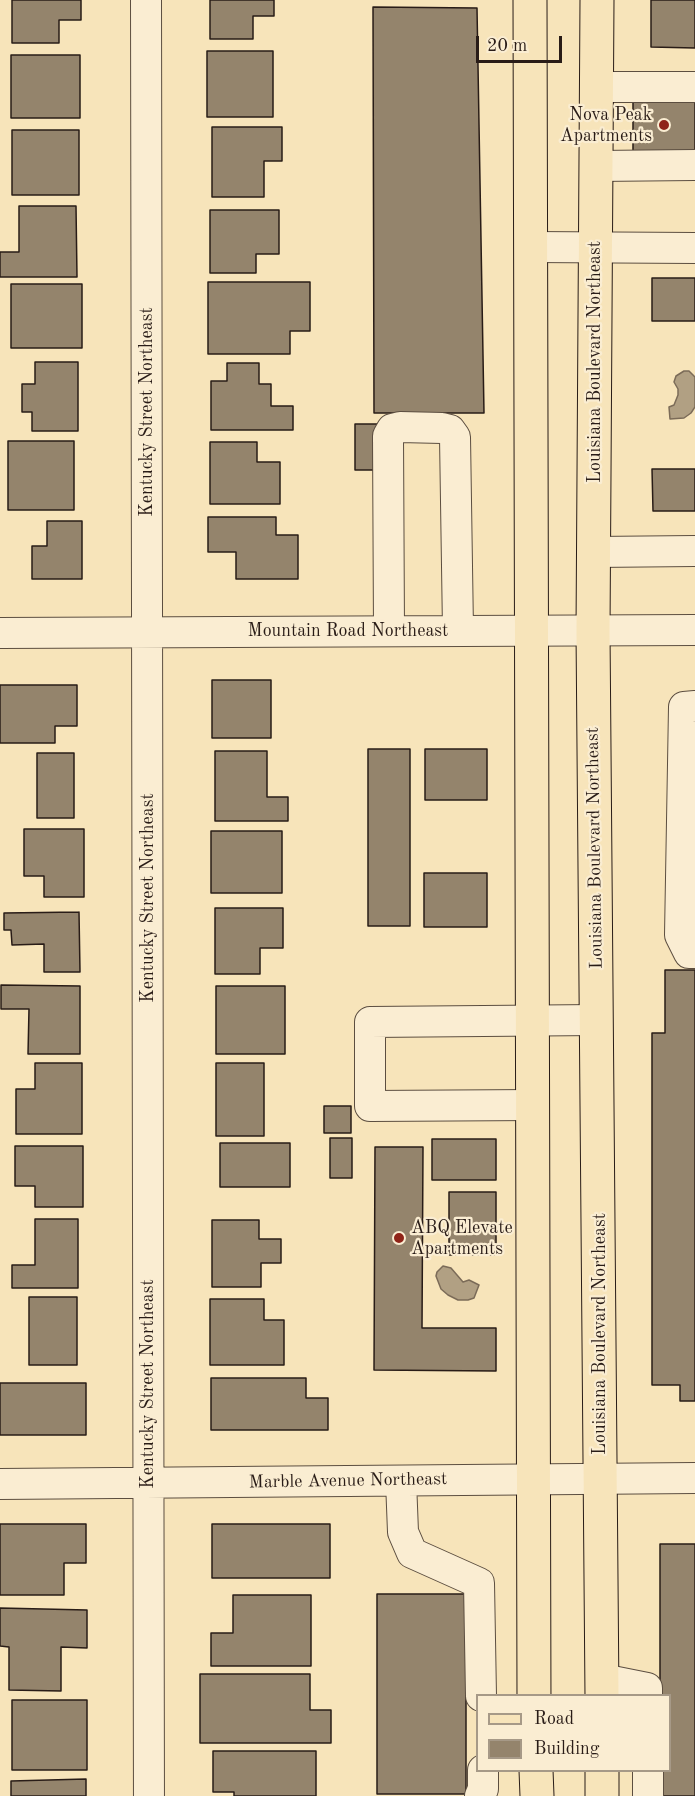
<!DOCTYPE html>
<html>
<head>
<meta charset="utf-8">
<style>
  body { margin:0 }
  #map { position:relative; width:695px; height:1796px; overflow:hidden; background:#f7e4ba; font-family:"Old Standard TT",serif }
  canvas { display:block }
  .legend { position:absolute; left:476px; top:1694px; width:195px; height:78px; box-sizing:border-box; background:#faedd2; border:2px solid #a69987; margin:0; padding:8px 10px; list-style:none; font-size:18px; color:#291c17 }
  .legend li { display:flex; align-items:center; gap:12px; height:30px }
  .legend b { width:30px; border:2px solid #a69987 }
  .scale { position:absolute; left:476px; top:36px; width:86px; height:27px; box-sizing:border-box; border:3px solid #291c17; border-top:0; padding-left:8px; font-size:18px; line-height:21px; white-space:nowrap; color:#291c17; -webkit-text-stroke:4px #faedd2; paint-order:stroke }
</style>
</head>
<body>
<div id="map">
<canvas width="695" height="1796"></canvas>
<ul class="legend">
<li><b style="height:8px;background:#f7e4ba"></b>Road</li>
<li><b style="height:16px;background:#94846c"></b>Building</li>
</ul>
<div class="scale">20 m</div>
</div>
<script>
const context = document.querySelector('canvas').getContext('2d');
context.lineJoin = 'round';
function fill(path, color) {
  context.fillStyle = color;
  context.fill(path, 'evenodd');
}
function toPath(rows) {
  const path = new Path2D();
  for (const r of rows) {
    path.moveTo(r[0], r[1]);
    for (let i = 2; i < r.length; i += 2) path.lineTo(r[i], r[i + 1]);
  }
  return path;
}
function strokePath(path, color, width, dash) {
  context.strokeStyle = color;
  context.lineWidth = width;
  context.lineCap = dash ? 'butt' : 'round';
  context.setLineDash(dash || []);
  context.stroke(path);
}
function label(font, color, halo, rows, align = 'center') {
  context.font = font + ' "Old Standard TT",serif';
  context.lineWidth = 4.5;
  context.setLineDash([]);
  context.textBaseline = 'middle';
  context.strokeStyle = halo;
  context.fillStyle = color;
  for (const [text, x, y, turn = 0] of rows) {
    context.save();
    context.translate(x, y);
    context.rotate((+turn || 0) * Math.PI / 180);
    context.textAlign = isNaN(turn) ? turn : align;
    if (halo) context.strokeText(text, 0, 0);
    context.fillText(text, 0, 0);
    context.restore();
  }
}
const water = toPath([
  [684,371,689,371,695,377,695,407,691,413,684,418,670,419,669,407,674,405,678,395,678,389,674,382,676,376,684,371],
  [443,1266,451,1268,463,1282,469,1280,479,1285,474,1298,468,1300,458,1300,448,1295,441,1289,436,1276,437,1272,443,1266]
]);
const building = toPath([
  [12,0,81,0,81,20,59,20,59,43,12,43,12,0],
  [210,0,274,0,274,16,253,16,253,39,210,39,210,0],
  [651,0,695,0,695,48,651,47,651,0],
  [373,7,477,8,484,413,374,413,373,7],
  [207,51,273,51,273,117,207,117,207,51],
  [11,55,80,55,80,118,11,118,11,55],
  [633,98,695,98,695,151,633,151,633,98],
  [212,127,282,127,282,161,264,161,264,197,212,197,212,127],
  [12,130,79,130,79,195,12,195,12,130],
  [19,206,76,206,77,277,0,277,0,252,19,252,19,206],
  [210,210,279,210,279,254,256,254,256,273,210,273,210,210],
  [652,278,695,278,695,321,652,321,652,278],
  [208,282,310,282,310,331,290,331,290,354,208,354,208,282],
  [11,284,82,284,82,348,11,348,11,284],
  [35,362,78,362,78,431,32,431,32,412,22,412,22,384,35,384,35,362],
  [227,363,259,363,259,384,271,384,271,406,293,406,293,430,211,430,211,381,227,381,227,363],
  [355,424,381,424,381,470,355,470,355,424],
  [8,441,74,441,74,510,8,510,8,441],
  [210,442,257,442,257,462,280,462,280,504,210,504,210,442],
  [652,469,695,469,695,511,653,511,652,469],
  [208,517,276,517,276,535,298,535,298,579,236,579,236,552,208,552,208,517],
  [47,521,82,521,82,579,32,579,32,546,47,546,47,521],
  [212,680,271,680,271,738,212,738,212,680],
  [0,685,77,685,77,726,55,726,55,743,0,743,0,685],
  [368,749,410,749,410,926,368,926,368,749],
  [425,749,487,749,487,800,425,800,425,749],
  [215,751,267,751,267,797,288,797,288,821,215,821,215,751],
  [37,753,74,753,74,818,37,818,37,753],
  [24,829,84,829,84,897,44,897,44,876,24,876,24,829],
  [211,831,282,831,282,893,211,893,211,831],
  [424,873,487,873,487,927,424,927,424,873],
  [215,908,283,908,283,948,260,948,260,974,215,974,215,908],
  [79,912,80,972,44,972,44,944,12,945,11,930,4,930,4,913,79,912],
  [665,970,695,970,695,1401,680,1401,680,1385,652,1385,652,1033,665,1033,665,970],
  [1,985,80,986,80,1054,28,1054,29,1009,1,1009,1,985],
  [216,986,285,986,285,1054,216,1054,216,986],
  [35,1063,82,1063,82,1134,16,1134,16,1089,35,1089,35,1063],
  [216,1063,264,1063,264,1136,216,1136,216,1063],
  [324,1106,351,1106,351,1133,324,1133,324,1106],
  [330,1138,352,1138,352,1178,330,1178,330,1138],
  [432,1139,496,1139,496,1180,432,1180,432,1139],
  [220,1143,290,1143,290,1187,220,1187,220,1143],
  [15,1146,83,1146,83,1207,35,1207,35,1186,15,1186,15,1146],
  [375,1147,423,1147,422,1328,496,1328,496,1371,374,1370,375,1147],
  [449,1192,496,1192,496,1255,449,1255,449,1192],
  [35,1219,78,1219,78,1288,12,1288,12,1265,35,1265,35,1219],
  [212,1220,259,1220,259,1239,281,1239,281,1263,261,1263,261,1287,212,1287,212,1220],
  [29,1297,77,1297,77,1365,29,1365,29,1297],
  [210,1299,264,1299,264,1320,284,1320,284,1365,210,1365,210,1299],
  [211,1378,306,1378,306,1398,328,1398,328,1430,211,1430,211,1378],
  [0,1383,86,1383,86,1435,0,1435,0,1383],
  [0,1524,86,1524,86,1563,64,1563,64,1595,0,1595,0,1524],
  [212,1524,330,1524,330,1578,212,1578,212,1524],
  [660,1544,695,1544,695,1796,661,1796,661,1770,670,1770,670,1696,660,1696,660,1544],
  [377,1594,466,1594,466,1794,377,1794,377,1594],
  [233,1595,311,1595,311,1666,211,1666,211,1633,233,1633,233,1595],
  [0,1608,87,1610,87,1648,61,1647,61,1691,9,1690,9,1647,0,1646,0,1608],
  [200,1674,310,1674,310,1710,331,1710,331,1743,200,1743,200,1674],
  [12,1700,87,1700,87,1770,12,1770,12,1700],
  [213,1751,316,1751,316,1796,234,1796,234,1792,213,1792,213,1751],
  [86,1779,86,1796,11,1796,11,1781,86,1779]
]);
const minor = toPath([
  [146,0,149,1796],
  [597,87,695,87],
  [596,166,695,165],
  [532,247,695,248],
  [594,552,695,551],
  [389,630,388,436,392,429,400,427,442,428,450,430,455,437,458,630],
  [0,633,695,630],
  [695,706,684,707,680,935,689,953,695,953],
  [534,1105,370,1106,370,1022,597,1020],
  [401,1481,403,1532,412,1553,479,1583,481,1696],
  [0,1484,695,1478],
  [602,1679,647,1688,647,1696],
  [648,1770,648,1796],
  [480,1796,483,1789,483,1770]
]);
const major = toPath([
  [530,0,534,1696],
  [597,0,593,631,602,1696],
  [536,1770,537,1796],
  [602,1770,602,1796]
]);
const markers = [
  [664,125,6,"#8f2418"],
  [399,1238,6,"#8f2418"]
];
const poiNames = [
  ["Nova Peak",652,115],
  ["Apartments",652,136],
  ["ABQ Elevate",411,1228,"left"],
  ["Apartments",411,1249,"left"]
];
const streetNames = [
  ["Louisiana Boulevard Northeast",595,362,-90],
  ["Kentucky Street Northeast",147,412,-90],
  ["Mountain Road Northeast",348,631],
  ["Louisiana Boulevard Northeast",595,848,-91],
  ["Kentucky Street Northeast",148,898,-90],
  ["Louisiana Boulevard Northeast",600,1334,-90],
  ["Kentucky Street Northeast",148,1384,-90],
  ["Marble Avenue Northeast",348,1481,-1]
];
fill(water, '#b1a083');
strokePath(water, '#7b6b58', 1.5);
fill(building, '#94846c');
strokePath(building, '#291c17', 1.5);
strokePath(minor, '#5c4e40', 32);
strokePath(major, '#291c17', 35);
strokePath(minor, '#faedd2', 30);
strokePath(major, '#f7e4ba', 33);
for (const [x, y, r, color] of markers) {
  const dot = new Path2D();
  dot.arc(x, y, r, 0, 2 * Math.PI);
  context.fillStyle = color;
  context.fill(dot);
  strokePath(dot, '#faedd2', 2);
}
label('18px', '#291c17', '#faedd2', poiNames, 'right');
label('18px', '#291c17', '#faedd2', streetNames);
</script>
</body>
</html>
